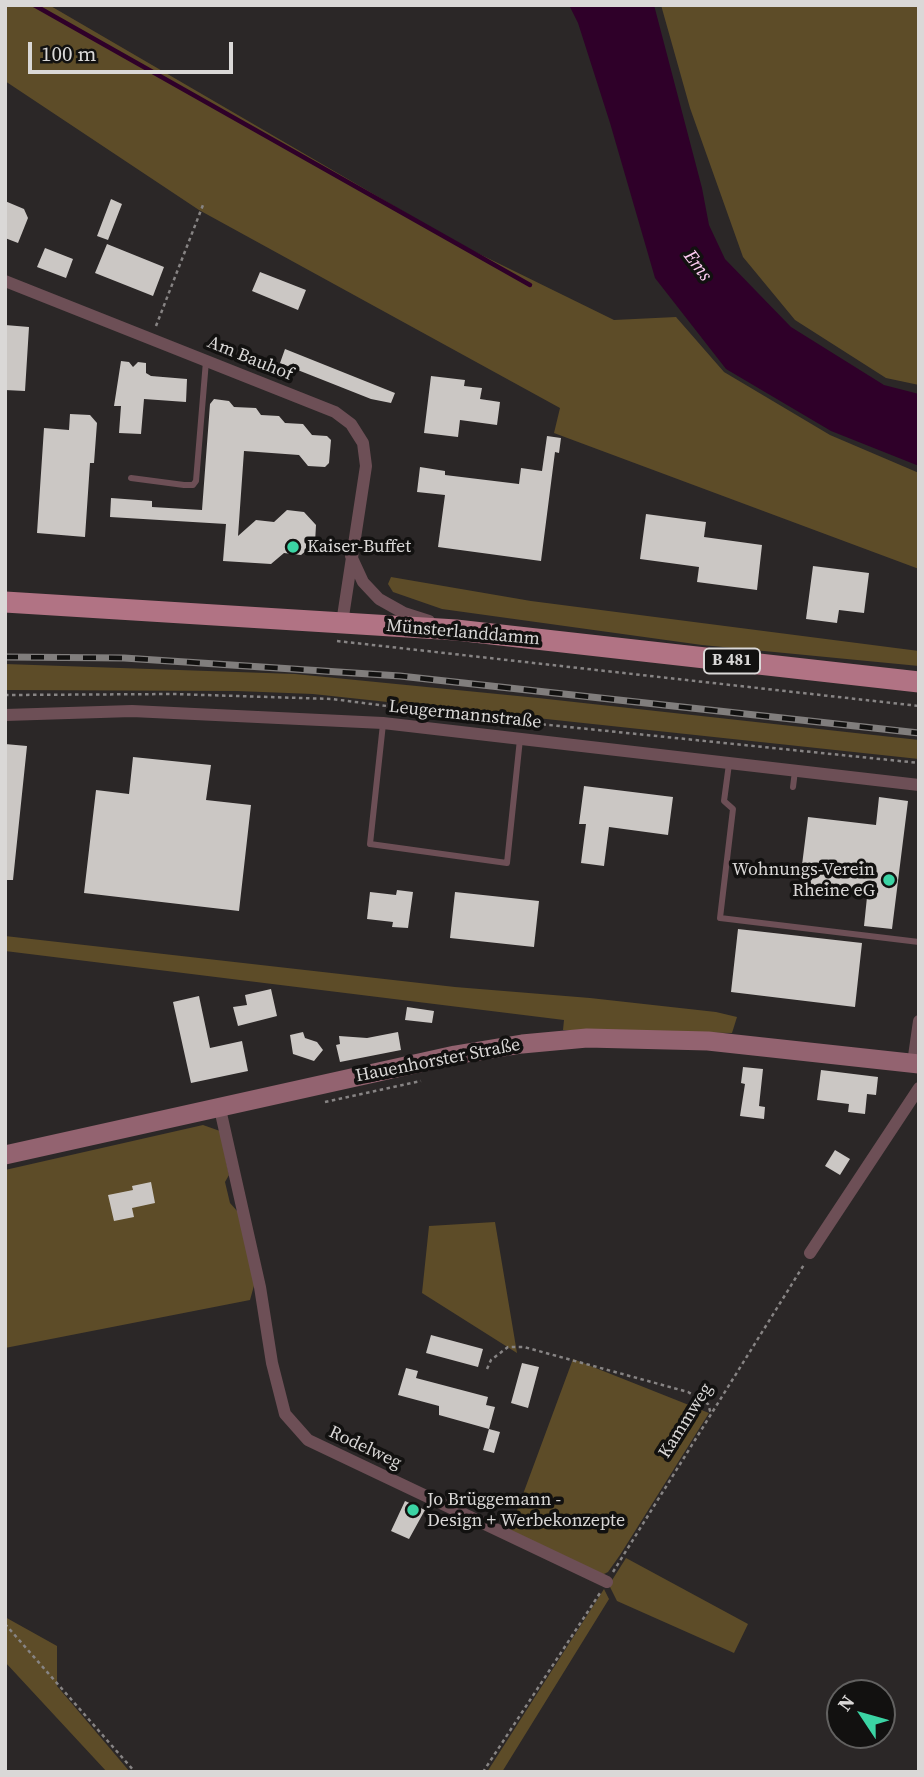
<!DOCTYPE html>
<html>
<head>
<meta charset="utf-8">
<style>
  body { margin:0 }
  #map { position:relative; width:924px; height:1777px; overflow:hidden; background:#2b2727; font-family:"Source Serif 4",serif }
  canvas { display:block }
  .frame { position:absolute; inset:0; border:7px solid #dad8d7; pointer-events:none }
  .north { position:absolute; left:826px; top:1679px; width:70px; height:70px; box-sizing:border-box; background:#121110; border:2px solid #626160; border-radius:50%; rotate:306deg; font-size:19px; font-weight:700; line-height:28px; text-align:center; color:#dad8d7 }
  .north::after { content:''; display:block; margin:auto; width:24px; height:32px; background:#3bd4a4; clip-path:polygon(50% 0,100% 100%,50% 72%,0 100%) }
  .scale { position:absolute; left:28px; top:42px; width:205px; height:32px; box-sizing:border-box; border:4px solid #dad8d7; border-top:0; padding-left:9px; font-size:21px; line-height:24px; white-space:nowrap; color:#dad8d7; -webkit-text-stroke:5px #121110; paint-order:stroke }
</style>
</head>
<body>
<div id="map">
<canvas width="924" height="1777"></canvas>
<div class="frame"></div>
<div class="north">N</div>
<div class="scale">100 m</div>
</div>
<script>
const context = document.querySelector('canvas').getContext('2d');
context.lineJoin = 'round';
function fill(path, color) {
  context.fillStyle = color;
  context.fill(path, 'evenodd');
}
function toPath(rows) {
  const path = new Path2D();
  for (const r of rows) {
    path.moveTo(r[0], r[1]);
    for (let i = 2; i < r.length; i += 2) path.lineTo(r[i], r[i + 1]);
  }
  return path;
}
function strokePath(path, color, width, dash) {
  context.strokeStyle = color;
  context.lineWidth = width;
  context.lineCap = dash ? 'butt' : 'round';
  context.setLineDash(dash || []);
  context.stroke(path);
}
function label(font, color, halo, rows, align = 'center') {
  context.font = font + ' "Source Serif 4",serif';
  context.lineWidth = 7;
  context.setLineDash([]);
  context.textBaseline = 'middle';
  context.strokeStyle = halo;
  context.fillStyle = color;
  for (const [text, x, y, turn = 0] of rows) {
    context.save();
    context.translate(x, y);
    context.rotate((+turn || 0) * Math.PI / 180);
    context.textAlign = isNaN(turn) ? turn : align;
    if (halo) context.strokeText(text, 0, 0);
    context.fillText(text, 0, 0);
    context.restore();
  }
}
const green = toPath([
  [5,5,49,5,461,245,614,320,676,317,724,372,830,435,919,473,919,569,554,433,560,408,199,210,5,81],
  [661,5,919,5,919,385,886,378,795,320,743,257,690,108],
  [391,577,531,601,919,651,919,666,702,645,442,609,393,592,388,584],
  [5,664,295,674,538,698,919,740,919,759,313,694,237,691,5,690],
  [5,936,455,987,590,998,716,1012,737,1017,732,1033,563,1030,564,1020,5,951],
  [203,1125,220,1131,229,1175,225,1182,230,1203,238,1212,255,1282,250,1300,5,1348,5,1170],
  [495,1222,517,1353,422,1293,429,1226],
  [573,1359,709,1413,620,1555,608,1572,600,1576,509,1532],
  [626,1558,748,1624,734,1653,617,1601,609,1585],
  [604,1589,609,1599,502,1772,487,1772],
  [5,1617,57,1646,57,1686,130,1772,107,1772,5,1662]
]);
const water = toPath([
  [569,5,654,5,702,188,709,225,725,259,791,327,884,385,919,394,919,466,831,431,726,369,655,278,610,123,578,23]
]);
const stream = toPath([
  [34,5,530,285]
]);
const building = toPath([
  [111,199,122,204,108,240,97,236],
  [5,201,24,209,28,218,18,243,5,238],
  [107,244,164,267,153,296,95,273],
  [45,248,73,259,66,278,37,267],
  [260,272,306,290,298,310,252,291],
  [5,325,29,327,25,391,5,390],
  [285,349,395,393,391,403,371,399,280,363],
  [121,361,129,362,133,367,138,362,146,363,146,373,151,376,187,379,186,402,144,399,141,434,119,433,121,406,114,406],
  [431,376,465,380,464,386,482,388,480,399,500,402,497,425,460,420,458,437,424,433],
  [214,399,229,401,234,407,256,408,261,415,279,416,285,423,303,424,312,435,327,436,331,440,329,463,325,467,308,466,299,455,244,451,238,536,256,520,274,522,287,510,304,512,316,525,315,543,301,555,284,553,271,564,223,561,226,524,110,517,111,498,152,501,152,507,202,510,210,404],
  [70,414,90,415,97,423,94,463,90,463,85,537,37,533,44,428,69,430],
  [547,436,561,438,559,453,555,452,541,561,438,547,445,495,417,492,420,467,445,471,445,475,519,484,521,468,542,471],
  [646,514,706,522,704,537,762,545,757,590,697,582,699,567,640,559],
  [813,566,869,573,864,613,839,610,837,623,806,619],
  [5,744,27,746,13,880,5,880],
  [133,757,211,765,206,800,251,805,239,911,84,893,96,790,129,794],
  [584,786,673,797,668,835,609,827,604,866,581,863,586,824,579,824],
  [879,797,908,801,892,929,864,926,867,897,799,889,808,817,876,825],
  [397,890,413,892,408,928,392,927,393,922,367,919,370,892,396,895],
  [455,892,539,901,534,947,450,938],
  [738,929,862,943,855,1007,731,992],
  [271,989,277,1016,238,1026,233,1007,247,1005,245,995],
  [199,996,210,1048,242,1041,248,1071,191,1083,173,1002],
  [407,1007,434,1011,432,1023,405,1020],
  [303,1032,305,1038,317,1042,323,1050,314,1061,293,1054,290,1035],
  [398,1032,401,1050,340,1062,336,1045,340,1044,339,1036,367,1038],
  [743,1067,763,1069,759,1106,765,1107,764,1119,740,1116,745,1084,741,1083],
  [821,1070,878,1077,876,1095,867,1094,865,1114,848,1112,849,1104,817,1100],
  [835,1150,850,1159,840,1175,825,1166],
  [151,1182,155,1203,132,1208,134,1217,114,1221,108,1195,133,1190,132,1186],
  [431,1335,483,1349,478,1367,426,1353],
  [522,1363,539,1367,528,1408,511,1403],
  [406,1368,418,1371,416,1378,488,1397,486,1405,495,1407,489,1429,439,1415,439,1406,398,1395],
  [489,1429,500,1432,494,1453,483,1450],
  [405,1501,425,1510,409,1539,391,1531]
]);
const path = toPath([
  [156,326,203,205],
  [337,641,919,706],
  [5,695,173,694,332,699,481,718,919,763],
  [325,1102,421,1081],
  [487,1369,491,1360,508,1347,524,1347,688,1392,708,1404,711,1414],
  [613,1572,805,1263],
  [5,1624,135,1772],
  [483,1772,600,1593]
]);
const lane = toPath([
  [131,478,184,485,193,485,196,481,206,361],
  [383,724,370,844,507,863,520,739],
  [729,764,724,801,733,809,720,918,919,942],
  [793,787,795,771]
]);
const street = toPath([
  [5,281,335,412,351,424,363,443,366,466,342,623],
  [351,556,363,582,379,599,404,613,429,621],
  [5,715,132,711,383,723,919,785],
  [913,1063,919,1021],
  [220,1109,260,1287,272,1363,285,1414,308,1440,607,1582],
  [810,1253,919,1088]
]);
const secondary = toPath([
  [5,1155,455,1055,522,1044,587,1038,708,1041,919,1064]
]);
const primary = toPath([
  [5,602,456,630,919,682]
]);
const rail = toPath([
  [5,657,124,658,400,676,919,733]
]);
const markers = [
  [293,547,7,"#3bd4a4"],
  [889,880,7,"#3bd4a4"],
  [413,1510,7,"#3bd4a4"]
];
const shields = [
  [732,661,56]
];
const shieldNames = [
  ["B 481",732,661]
];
const streetNames = [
  ["Am Bauhof",250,359,22],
  ["Münsterlanddamm",463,633,5],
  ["Leugermannstraße",465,715,6],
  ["Hauenhorster Straße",438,1061,-11],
  ["Kammweg",686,1421,-58],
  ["Rodelweg",365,1448,25]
];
const poiNames = [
  ["Kaiser-Buffet",307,547],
  ["Wohnungs-Verein",875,870,"right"],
  ["Rheine eG",875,891,"right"],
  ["Jo Brüggemann -",427,1500],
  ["Design + Werbekonzepte",427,1521]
];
const waterNames = [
  ["Ems",697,266,53]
];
fill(green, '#5d4c28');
fill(water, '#2f0029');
strokePath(stream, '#2f0029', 4.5);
fill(building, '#cbc7c4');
strokePath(path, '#878484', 2.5, [3.5, 3.5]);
strokePath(lane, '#6d4f56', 6);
strokePath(street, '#6d4f56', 12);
strokePath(secondary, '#936370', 19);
strokePath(primary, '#b17384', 21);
strokePath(rail, '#817e7d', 7);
strokePath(rail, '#121110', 4.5, [13]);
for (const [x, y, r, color] of markers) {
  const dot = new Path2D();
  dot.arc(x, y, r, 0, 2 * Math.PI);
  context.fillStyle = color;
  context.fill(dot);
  strokePath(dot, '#121110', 2.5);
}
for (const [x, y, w] of shields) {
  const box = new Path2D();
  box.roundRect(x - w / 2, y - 12.5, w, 25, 5);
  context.fillStyle = '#121110';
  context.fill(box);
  strokePath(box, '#dad8d7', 2);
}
label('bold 16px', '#dad8d7', null, shieldNames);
label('18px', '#dad8d7', '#121110', streetNames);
label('18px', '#dad8d7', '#121110', poiNames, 'left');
label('italic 19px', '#ffcdf3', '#121110', waterNames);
</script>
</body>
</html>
